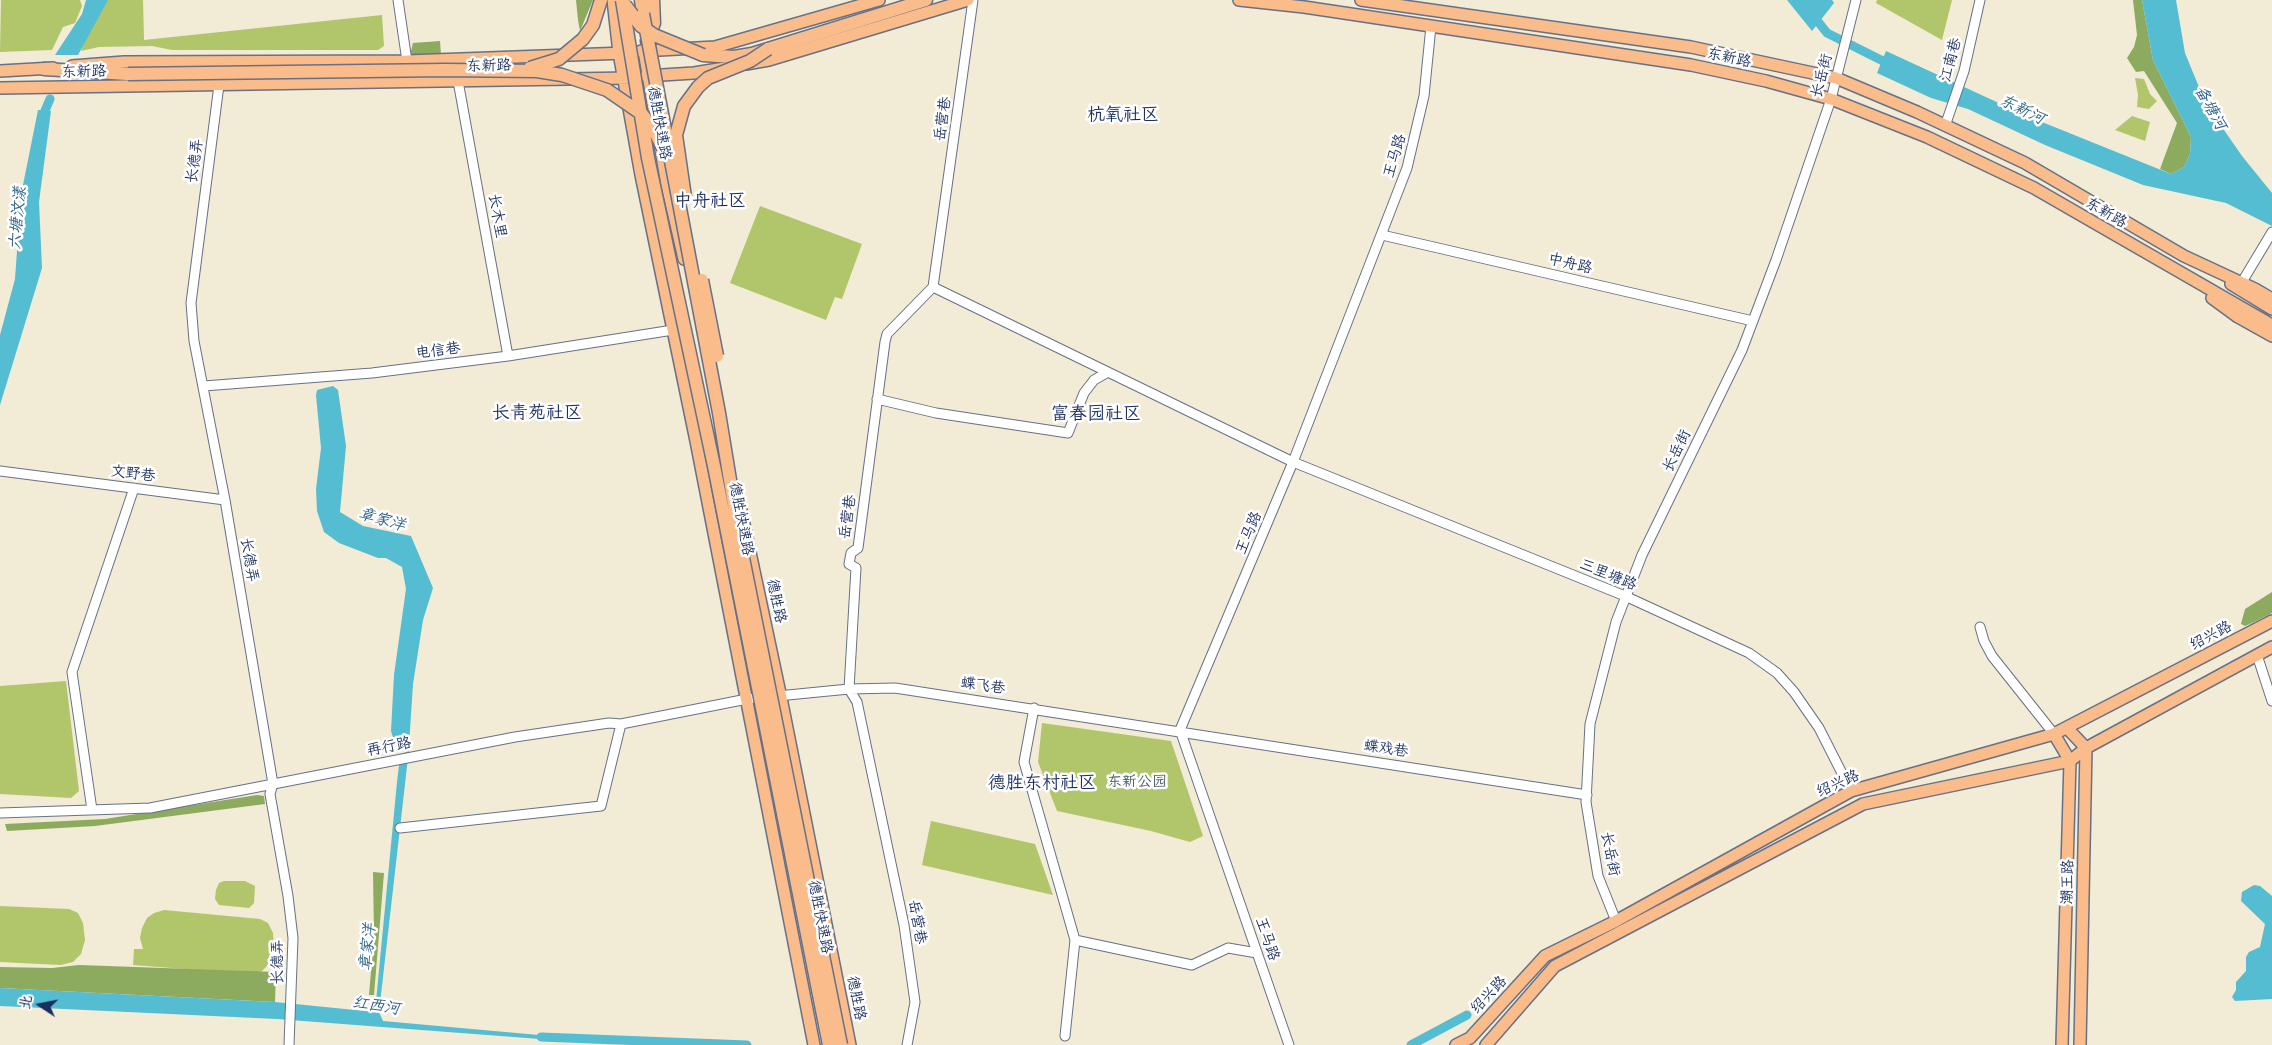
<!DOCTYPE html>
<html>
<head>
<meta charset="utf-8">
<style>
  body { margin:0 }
  #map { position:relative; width:2272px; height:1045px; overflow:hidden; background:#f2ebd5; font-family:"Patrick Hand","LXGW WenKai TC",sans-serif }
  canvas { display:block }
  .north { position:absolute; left:15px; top:980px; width:50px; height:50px; -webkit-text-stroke:4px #fff; paint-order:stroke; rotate:281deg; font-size:14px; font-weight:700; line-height:20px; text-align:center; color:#1b2f5e }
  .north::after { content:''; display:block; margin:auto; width:18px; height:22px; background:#1b2f5e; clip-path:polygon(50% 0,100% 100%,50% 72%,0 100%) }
</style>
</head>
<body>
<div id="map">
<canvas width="2272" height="1045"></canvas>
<div class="north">北</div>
</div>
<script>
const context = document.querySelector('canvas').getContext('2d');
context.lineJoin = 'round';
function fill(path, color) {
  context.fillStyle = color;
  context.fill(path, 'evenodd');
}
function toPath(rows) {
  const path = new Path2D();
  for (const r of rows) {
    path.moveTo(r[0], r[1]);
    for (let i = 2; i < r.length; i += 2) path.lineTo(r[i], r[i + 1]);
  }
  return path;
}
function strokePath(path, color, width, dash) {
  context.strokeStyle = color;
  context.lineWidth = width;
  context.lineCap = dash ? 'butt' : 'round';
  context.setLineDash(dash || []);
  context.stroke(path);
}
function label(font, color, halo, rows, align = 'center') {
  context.font = font + ' "Patrick Hand","LXGW WenKai TC",sans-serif';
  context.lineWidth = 5;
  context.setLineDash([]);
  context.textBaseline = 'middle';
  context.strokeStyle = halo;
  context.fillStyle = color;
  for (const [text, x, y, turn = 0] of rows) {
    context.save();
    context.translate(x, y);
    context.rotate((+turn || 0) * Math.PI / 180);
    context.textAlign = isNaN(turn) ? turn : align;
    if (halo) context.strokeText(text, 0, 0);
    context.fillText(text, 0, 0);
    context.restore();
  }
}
const green = toPath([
  [1,0,80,0,82,6,75,23,63,27,52,50,0,52],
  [97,0,143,0,144,40,382,15,384,46,378,50,172,50,152,46,99,47,81,51],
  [1877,0,1952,0,1942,40,1876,3],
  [2135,78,2144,79,2150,94,2157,101,2149,109,2137,107,2138,95],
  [2132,116,2150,122,2145,141,2115,130],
  [760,206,862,244,842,299,835,297,826,320,730,283],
  [66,681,79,791,71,798,0,794,0,686],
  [1042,723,1171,741,1203,836,1190,842,1151,831,1057,811,1038,762],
  [931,821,1035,844,1053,895,922,865],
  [224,881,245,881,255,886,254,903,249,908,219,905,215,899,216,890,219,883],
  [0,906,69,909,78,913,83,923,85,940,81,954,73,962,61,965,0,962],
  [164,910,260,919,268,923,273,933,274,950,269,964,261,972,249,974,133,965,134,949,143,949,140,938,142,928,147,918,154,913]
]);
const forest = toPath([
  [576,0,593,0,580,31,578,20],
  [2133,0,2142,0,2153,60,2191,137,2190,154,2184,167,2171,174,2160,169,2177,123,2144,71,2136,72,2127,58,2134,47,2137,35],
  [440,41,441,55,410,55,413,43],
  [2272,592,2272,613,2252,623,2245,626,2241,624,2245,609],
  [257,795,264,796,265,804,95,826,7,831,5,824,105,819],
  [373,872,384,873,374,995,369,995,374,937],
  [79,965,276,972,275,1002,0,988,0,967,52,968]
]);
const water = toPath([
  [86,0,108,0,78,55,55,55,82,14],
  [1787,0,1832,0,1834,3,1812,31],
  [2142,0,2176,0,2185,53,2206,104,2242,156,2272,193,2272,226,2226,203,2143,185,2045,145,1968,109,1931,98,1877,73,1886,51,2027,116,2171,174,2184,167,2190,154,2191,137,2153,60],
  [38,110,51,111,39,202,42,268,0,405,0,335,15,279,21,195],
  [333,386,338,390,346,446,340,512,363,526,411,536,433,588,423,620,413,684,409,745,394,741,391,731,394,675,406,589,402,567,386,558,378,558,339,543,324,532,317,511,316,489,321,448,316,395,317,390],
  [409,749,379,1012,383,1021,550,1036,553,1040,277,1019,0,1006,0,988,275,1002,375,1012,397,782,400,757],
  [2254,885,2260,886,2272,896,2272,999,2235,1001,2232,997,2236,990,2236,982,2246,971,2246,957,2249,952,2260,947,2265,924,2241,901,2242,892]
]);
const canal = toPath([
  [1801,0,1827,33,1893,66],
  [41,120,50,99],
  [541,1037,747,1045],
  [1411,1045,1467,1015]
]);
const minor = toPath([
  [398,0,407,61],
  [458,81,508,356],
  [219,85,191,303,194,341,225,500,273,784,270,794,288,896,293,938,289,1045],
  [1945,126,1964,71,1980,0],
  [1382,235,1753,321],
  [2242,282,2272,232],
  [933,287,1293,462,1625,596,1749,653,1777,673,1794,692,1819,728,1851,791],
  [204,386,372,373,508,356,673,330],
  [877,399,936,413,1068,433,1084,393,1094,380,1108,372],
  [0,471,225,500],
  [1980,627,1984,641,1992,656,2054,734],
  [2257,655,2272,701],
  [1034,708,1024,762,1075,940,1065,1036],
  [92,810,72,672,134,488],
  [0,813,150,808,515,737,609,723,621,724,747,699,849,689,895,688,1587,795],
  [400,828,601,806,621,724],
  [1616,921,1598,876,1586,802,1590,724,1616,622,1642,555,1742,350,1776,260,1831,99,1856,0],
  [1075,940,1192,965,1228,948,1257,953],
  [907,1045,915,1002,904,925,857,702,849,689,856,568,849,564,851,553,858,548,885,342,887,334,933,287,973,0],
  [1289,1045,1180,730,1293,462,1407,168,1424,96,1431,26]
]);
const major = toPath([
  [613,0,619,53,641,175,696,441,814,1045],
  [1239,0,1304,7,1691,65,1766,81,1831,99,1927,137,2034,188,2272,325],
  [1361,0,1691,47,1836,78,1917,112,2025,163,2184,256,2255,289,2272,299],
  [641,51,715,47,879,0],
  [644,51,667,185,684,259],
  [746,64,769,60,968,0],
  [72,66,124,62,407,61,625,53],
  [0,71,53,68],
  [646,76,694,73,725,68],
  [0,88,631,78],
  [2231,284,2272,309],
  [2212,298,2238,317,2272,336],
  [738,496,781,698,850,1045],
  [2067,728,2086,748,2080,1045],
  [2054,734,2070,761,2062,1045],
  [1456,1045,1470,1038,1545,956,1616,921,1851,791,2054,734,2272,621],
  [1486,1045,1555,966,1863,804,2070,761,2086,748,2272,647]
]);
const highway = toPath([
  [641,0,643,14],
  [647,41,654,23,653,0],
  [703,55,734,57,752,54,926,0],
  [44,69,128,74]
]);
const highwayBridge = toPath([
  [622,0,648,158,714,466,829,1045],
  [625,5,641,26,654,35,703,55],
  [643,14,719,413,742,553,841,1045],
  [530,68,559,59,583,39,593,25,601,0],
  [128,74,445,70,537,71,562,75,607,90,642,114,655,132,663,148],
  [685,197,676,135,684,106,698,87,708,78,750,61,768,49],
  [702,280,717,356]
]);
const streetNames = [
  ["东新路",1729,58,12],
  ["江南巷",1951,60,-75],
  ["东新路",489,66,-1],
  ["东新路",84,72,-1],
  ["长岳街",1822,76,-75],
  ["岳营巷",943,119,-82],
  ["德胜快速路",659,123,80],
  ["王马路",1395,156,-73],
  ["长德弄",195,161,-82],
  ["东新路",2106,213,30],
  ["长木里",497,216,80],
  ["中舟路",1570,264,13],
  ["电信巷",438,351,-7],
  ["长岳街",1677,451,-64],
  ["文野巷",133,474,7],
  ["岳营巷",848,517,-82],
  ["德胜快速路",741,519,79],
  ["王马路",1249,533,-67],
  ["长德弄",249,560,80],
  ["三里塘路",1608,575,22],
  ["德胜路",776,601,78],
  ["绍兴路",2211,636,-28],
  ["蝶飞巷",983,686,8],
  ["再行路",389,747,-11],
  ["蝶戏巷",1386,749,9],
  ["绍兴路",1838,784,-24],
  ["长岳街",1610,854,79],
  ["潮王路",2068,882,-89],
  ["德胜快速路",820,917,79],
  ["岳营巷",917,922,80],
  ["王马路",1267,939,71],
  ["长德弄",278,962,-90],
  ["绍兴路",1489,995,-47],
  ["德胜路",856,998,79]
];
const parkNames = [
  ["东新公园",1137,782]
];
const waterNames = [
  ["备塘河",2210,108,61],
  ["东新河",2022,110,26],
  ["六塘汶漾",18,218,-85],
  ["章家洋",382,520,16],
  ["章家洋",368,947,-84],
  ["红西河",376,1006,9]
];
const quarterNames = [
  ["杭氧社区",1123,115],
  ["中舟社区",710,201],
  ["长青苑社区",537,413],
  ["富春园社区",1096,414],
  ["德胜东村社区",1042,783]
];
fill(green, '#b1c66a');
fill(forest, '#8cab5e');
fill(water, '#54bdd1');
strokePath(canal, '#54bdd1', 9);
strokePath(minor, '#667188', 11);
strokePath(major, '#667188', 14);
strokePath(highway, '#667188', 15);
strokePath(minor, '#fff', 9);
strokePath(major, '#f9bc8a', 11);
strokePath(highway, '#f9bc8a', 12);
strokePath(highwayBridge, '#667188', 15, []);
strokePath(highwayBridge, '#f9bc8a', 12);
label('15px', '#1b2f5e', '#fff', streetNames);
label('15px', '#485c62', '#fff', parkNames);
label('italic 16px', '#2f6186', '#fff', waterNames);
label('18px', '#1b2f5e', '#fff', quarterNames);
</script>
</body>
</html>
